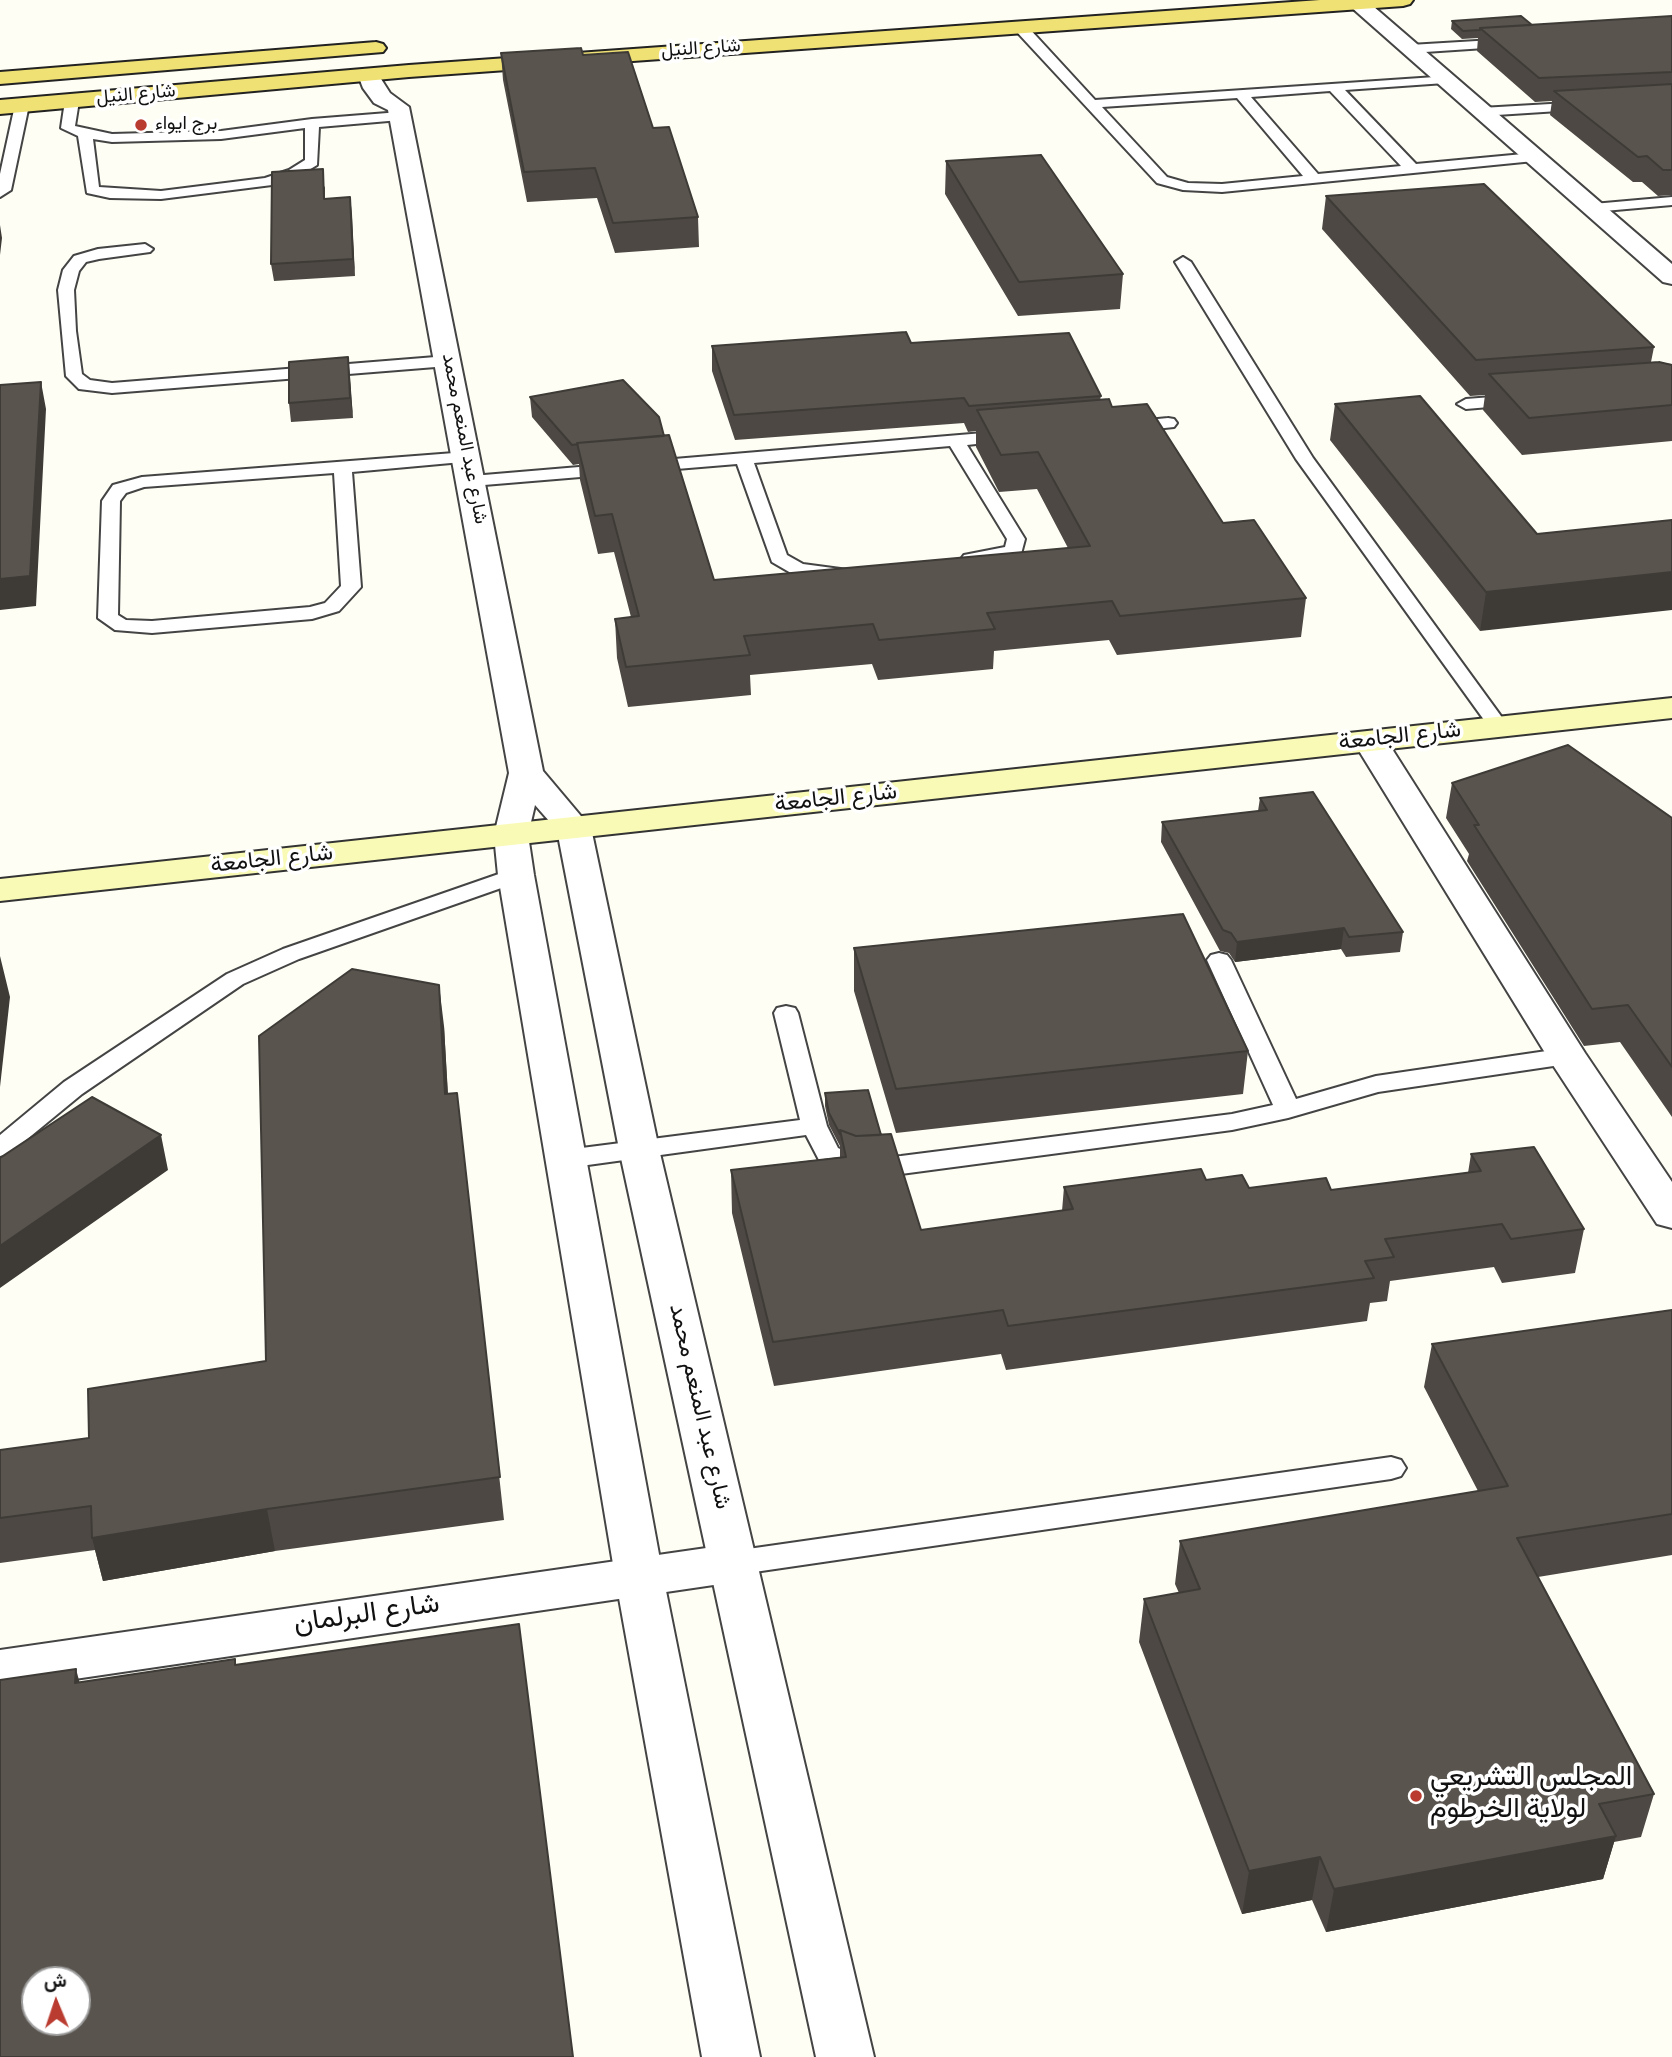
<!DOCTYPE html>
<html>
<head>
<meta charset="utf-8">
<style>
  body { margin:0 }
  #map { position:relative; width:1672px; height:2057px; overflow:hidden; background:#fefef5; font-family:Spectral,Vazirmatn,serif }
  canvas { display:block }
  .north { position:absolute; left:21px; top:1966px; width:70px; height:70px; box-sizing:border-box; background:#fff; border:2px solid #a0a0a0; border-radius:50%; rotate:358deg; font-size:19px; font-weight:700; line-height:28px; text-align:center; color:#111 }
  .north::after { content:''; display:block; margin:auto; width:24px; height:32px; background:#ba3b30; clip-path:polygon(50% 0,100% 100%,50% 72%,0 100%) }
</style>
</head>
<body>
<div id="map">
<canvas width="1672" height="2057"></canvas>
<div class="north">ش</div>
</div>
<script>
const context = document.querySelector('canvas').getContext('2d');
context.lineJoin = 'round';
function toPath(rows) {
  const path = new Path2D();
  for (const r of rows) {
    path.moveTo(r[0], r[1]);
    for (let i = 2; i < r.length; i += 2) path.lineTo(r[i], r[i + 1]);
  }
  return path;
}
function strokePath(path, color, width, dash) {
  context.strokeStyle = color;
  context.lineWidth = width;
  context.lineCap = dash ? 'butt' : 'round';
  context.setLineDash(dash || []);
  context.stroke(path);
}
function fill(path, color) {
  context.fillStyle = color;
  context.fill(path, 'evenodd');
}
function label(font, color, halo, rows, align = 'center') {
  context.font = font + ' Spectral,Vazirmatn,serif';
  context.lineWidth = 7;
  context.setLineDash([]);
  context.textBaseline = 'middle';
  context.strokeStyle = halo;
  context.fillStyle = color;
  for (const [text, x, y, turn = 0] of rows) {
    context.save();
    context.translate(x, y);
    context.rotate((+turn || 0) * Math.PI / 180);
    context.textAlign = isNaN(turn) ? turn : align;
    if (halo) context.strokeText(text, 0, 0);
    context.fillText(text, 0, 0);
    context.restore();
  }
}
const service = toPath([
  [1021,24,1026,25,1095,100,1450,76,1452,79,1445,83,1345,90,1416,164,1534,153,1541,157,1534,161,1222,192,1183,190,1157,183,1016,31,1015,28,1021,24],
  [1330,91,1401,166,1318,174,1251,97,1330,91],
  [1237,98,1303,176,1222,184,1188,183,1167,177,1102,107,1237,98],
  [1510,39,1517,43,1515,46,1410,53,1403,49,1410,45,1510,39],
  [72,97,79,101,75,126,112,134,221,131,312,119,400,112,407,116,400,120,319,127,317,165,299,176,272,185,161,199,110,198,87,193,78,136,61,128,65,101,72,97],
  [305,128,305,160,289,170,265,178,161,191,99,187,93,139,112,142,221,139,305,128],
  [22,101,29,105,11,190,0,197,0,174,15,105,22,101],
  [1585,102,1590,103,1590,109,1481,116,1474,112,1481,108,1585,102],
  [1672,197,1672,205,1593,212,1586,208,1593,204,1672,197],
  [145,244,153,249,150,252,99,259,86,262,79,271,74,290,76,331,82,374,90,380,112,383,448,356,456,361,448,366,112,393,79,389,66,376,58,290,63,270,74,256,98,249,145,244],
  [1183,257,1191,262,1313,458,1506,723,1509,727,1506,731,1492,731,1296,459,1175,262,1183,257],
  [1518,395,1524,396,1527,400,1524,404,1466,409,1457,404,1466,399,1518,395],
  [1168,418,1174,419,1177,423,1174,427,1127,432,1118,427,1127,422,1168,418],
  [1007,431,1013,432,1016,436,1013,440,967,445,1025,539,1021,554,999,562,971,565,961,559,964,555,1005,547,1007,539,950,446,754,463,787,555,803,564,848,570,851,574,841,580,791,573,772,562,737,464,472,486,463,481,472,476,1007,431],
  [467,452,473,453,476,457,473,461,352,472,361,587,339,611,312,619,152,633,115,630,98,618,102,501,113,485,142,477,467,452],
  [334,473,341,586,325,603,310,607,152,621,126,620,118,615,120,501,126,493,144,487,334,473],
  [516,868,524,870,527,875,524,880,299,959,243,984,82,1094,9,1154,0,1156,0,1135,64,1082,227,974,283,949,516,868],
  [1219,953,1227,955,1231,960,1296,1099,1376,1076,1567,1048,1576,1051,1579,1056,1576,1061,1567,1064,1378,1092,1288,1118,1232,1130,901,1174,856,1176,847,1173,819,1160,806,1135,566,1168,557,1165,553,1159,557,1153,566,1150,800,1120,774,1013,777,1008,786,1006,795,1008,798,1013,827,1126,838,1148,859,1158,901,1156,1232,1114,1273,1105,1207,960,1211,955,1219,953],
  [1391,1457,1401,1460,1406,1468,1401,1476,1391,1479,734,1575,723,1571,719,1563,723,1555,734,1551,1391,1457]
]);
const minor = toPath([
  [1350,0,1366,0,1672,264,1672,284,1663,282,1351,7,1348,3,1350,0],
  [1370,731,1382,734,1387,741,1585,1053,1672,1182,1672,1228,1657,1224,1547,1056,1353,741,1358,734,1370,731],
  [734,1544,751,1550,758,1563,751,1576,734,1582,0,1690,0,1650,734,1544]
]);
const tertiary = toPath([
  [369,69,376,71,390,93,409,107,543,771,591,828,659,1149,874,2057,816,2057,619,1149,557,830,535,805,528,835,534,875,663,1576,760,2057,702,2057,615,1576,498,875,494,835,509,773,388,110,374,103,363,88,358,75,362,71,369,69]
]);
const secondary = toPath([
  [1672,698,1672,718,0,901,0,879,1672,698]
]);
const primary = toPath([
  [1320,0,1413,0,1410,4,1403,6,409,77,0,114,0,100,409,65,1320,0],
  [376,42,383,44,386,48,383,52,0,84,0,72,376,42]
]);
const wall = toPath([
  [1672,16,1672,195,1658,196,1642,182,1633,182,1550,115,1552,101,1535,102,1477,51,1478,38,1462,39,1451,29,1452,21,1532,25],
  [501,53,583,55,653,128,698,217,699,247,615,253,597,198,527,202,503,80],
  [946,161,1123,274,1120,309,1018,316,945,194],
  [325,186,325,199,350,197,355,276,274,281,271,264],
  [1326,196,1654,347,1651,362,1672,364,1672,441,1522,455,1483,410,1485,395,1470,396,1322,229],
  [911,343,1101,396,1100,400,1112,407,1223,523,1306,598,1301,637,1117,655,1109,640,994,651,993,669,878,680,872,664,750,675,751,695,628,707,617,658,615,619,631,617,614,552,598,554,580,480,579,464,573,465,532,417,530,397,714,580,1068,548,1037,489,999,492,976,447,976,431,968,432,964,423,735,440,712,371,712,346],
  [348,357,353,418,291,422,289,403],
  [1335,404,1537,534,1480,631,1330,440],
  [1452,783,1672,818,1672,1117,1620,1042,1584,1046,1467,861,1469,854,1446,818],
  [1260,798,1403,932,1400,952,1346,957,1341,949,1235,962,1229,953,1220,951,1161,842,1162,822,1258,811],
  [854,948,1248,1051,1243,1094,896,1133,854,991],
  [444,1026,448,1094,457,1093,504,1520,275,1551,103,1581,95,1550,0,1563,0,1450,89,1438,266,1361],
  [825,1093,881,1135,921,1230,1062,1211,1064,1187,1206,1180,1249,1188,1331,1190,1468,1173,1471,1154,1584,1229,1575,1273,1502,1283,1494,1267,1390,1281,1387,1301,1370,1303,1367,1321,1006,1370,1001,1354,774,1386,732,1213,731,1170,840,1157,840,1146,829,1125,825,1106],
  [1672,1310,1672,1555,1538,1577,1654,1794,1641,1837,1614,1842,1603,1879,1326,1932,1312,1900,1242,1914,1139,1642,1144,1599,1179,1593,1175,1584,1180,1541,1478,1491,1424,1387,1432,1344]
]);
const shadedWall = toPath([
  [350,197,352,214,355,276,353,259],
  [0,225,2,238,0,255],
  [348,357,350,376,353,418,350,398],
  [41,382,46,409,36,606,0,610,0,579],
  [1672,572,1672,610,1480,631,1486,592],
  [1344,928,1341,949,1235,962,1237,942],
  [0,956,10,997,0,1087],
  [439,985,444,1026,450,1135,445,1094],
  [161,1135,168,1170,0,1288,0,1246],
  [267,1509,275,1551,103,1581,92,1538],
  [76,1669,88,1714,75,1683],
  [1616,1836,1603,1879,1326,1932,1334,1889],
  [1320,1857,1312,1900,1242,1914,1249,1871]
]);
const building = toPath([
  [1521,16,1532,25,1480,28,1480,30,1463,31,1452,21,1521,16],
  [1672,16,1672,72,1539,78,1480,28,1672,16],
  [581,48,583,55,628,52,653,128,669,127,698,217,613,223,595,168,524,172,501,53,581,48],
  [1672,84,1672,170,1663,170,1647,156,1638,157,1554,91,1672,84],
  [1041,155,1123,274,1019,282,946,161,1041,155],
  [323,169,324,199,350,197,353,259,271,264,272,172,323,169],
  [1484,184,1654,347,1476,360,1326,196,1484,184],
  [906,332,911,343,1069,333,1101,396,969,406,964,398,734,415,712,346,906,332],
  [348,357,350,398,289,403,289,362,348,357],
  [1659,362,1672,365,1672,405,1529,418,1489,374,1659,362],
  [623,380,659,417,664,436,577,443,578,444,572,445,530,397,623,380],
  [41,382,30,576,0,579,0,385,41,382],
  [1420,396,1537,534,1672,520,1672,572,1486,592,1335,404,1420,396],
  [1109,399,1112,407,1147,404,1223,523,1254,520,1306,598,1120,616,1112,601,987,613,995,629,879,640,873,624,744,636,750,655,626,667,615,619,639,616,612,514,595,516,577,443,669,435,714,580,1090,546,1038,452,1001,455,977,410,1109,399],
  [1568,745,1672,818,1672,1067,1628,1005,1592,1009,1474,825,1479,825,1452,783,1568,745],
  [1313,792,1403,932,1349,937,1344,928,1237,942,1231,933,1223,930,1162,822,1267,810,1260,798,1313,792],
  [1183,914,1248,1051,896,1089,854,948,1183,914],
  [352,969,439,985,445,1094,457,1093,500,1477,267,1509,92,1538,91,1506,0,1518,0,1450,89,1438,88,1389,266,1361,259,1036,352,969],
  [868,1090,881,1135,856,1136,840,1130,840,1134,829,1113,825,1093,868,1090],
  [92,1097,161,1135,0,1246,0,1158,92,1097],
  [840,1130,856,1136,891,1134,921,1230,1073,1209,1064,1187,1201,1169,1206,1180,1242,1175,1249,1188,1326,1178,1331,1190,1481,1171,1471,1154,1534,1147,1584,1229,1511,1239,1502,1224,1385,1239,1394,1257,1365,1261,1374,1278,1008,1326,1003,1310,773,1342,731,1170,846,1157,840,1130],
  [1672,1310,1672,1514,1517,1538,1654,1794,1599,1804,1616,1836,1334,1889,1320,1857,1249,1871,1144,1599,1200,1589,1180,1541,1508,1486,1432,1344,1672,1310],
  [519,1624,573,2057,0,2057,0,1680,76,1669,75,1683,235,1659,235,1665,519,1624],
  [35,1980,77,1980,77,2022,35,2022,35,1980]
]);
const markers = [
  [141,125,7,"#ba3b30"],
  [1416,1796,7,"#ba3b30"]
];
const farStreetnames = [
  ["شارع النيل",701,50,-4],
  ["شارع النيل",136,96,-5],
  ["شارع عبد المنعم محمد",463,439,79]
];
const farPoinames = [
  ["برج ايواء",155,125]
];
const streetNames = [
  ["شارع الجامعة",1400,738,-6],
  ["شارع الجامعة",836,800,-6],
  ["شارع الجامعة",272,861,-6],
  ["شارع عبد المنعم محمد",698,1407,77]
];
const nearStreetnames = [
  ["شارع البرلمان",367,1616,-8]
];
const nearPoinames = [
  ["المجلس التشريعي",1430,1780],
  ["لولاية الخرطوم",1430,1812]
];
strokePath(service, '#444', 4);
strokePath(minor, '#444', 4);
strokePath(tertiary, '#444', 4);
strokePath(secondary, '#333', 4);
strokePath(primary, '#222', 4);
fill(service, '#fff');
fill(minor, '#fff');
fill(tertiary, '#fff');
fill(secondary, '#f9fab5');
fill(primary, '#f0e174');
fill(wall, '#4d4843');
fill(shadedWall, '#3e3b37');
fill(building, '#59544e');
strokePath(building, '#3e3b37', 2);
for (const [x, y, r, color] of markers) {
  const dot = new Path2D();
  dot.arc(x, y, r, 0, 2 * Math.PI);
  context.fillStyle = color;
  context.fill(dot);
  strokePath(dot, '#fff', 2.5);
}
label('19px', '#111', '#fff', farStreetnames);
label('19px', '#111', '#fff', farPoinames, 'left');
label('23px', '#111', '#fff', streetNames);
label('28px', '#111', '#fff', nearStreetnames);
label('28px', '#111', '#fff', nearPoinames, 'left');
</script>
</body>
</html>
